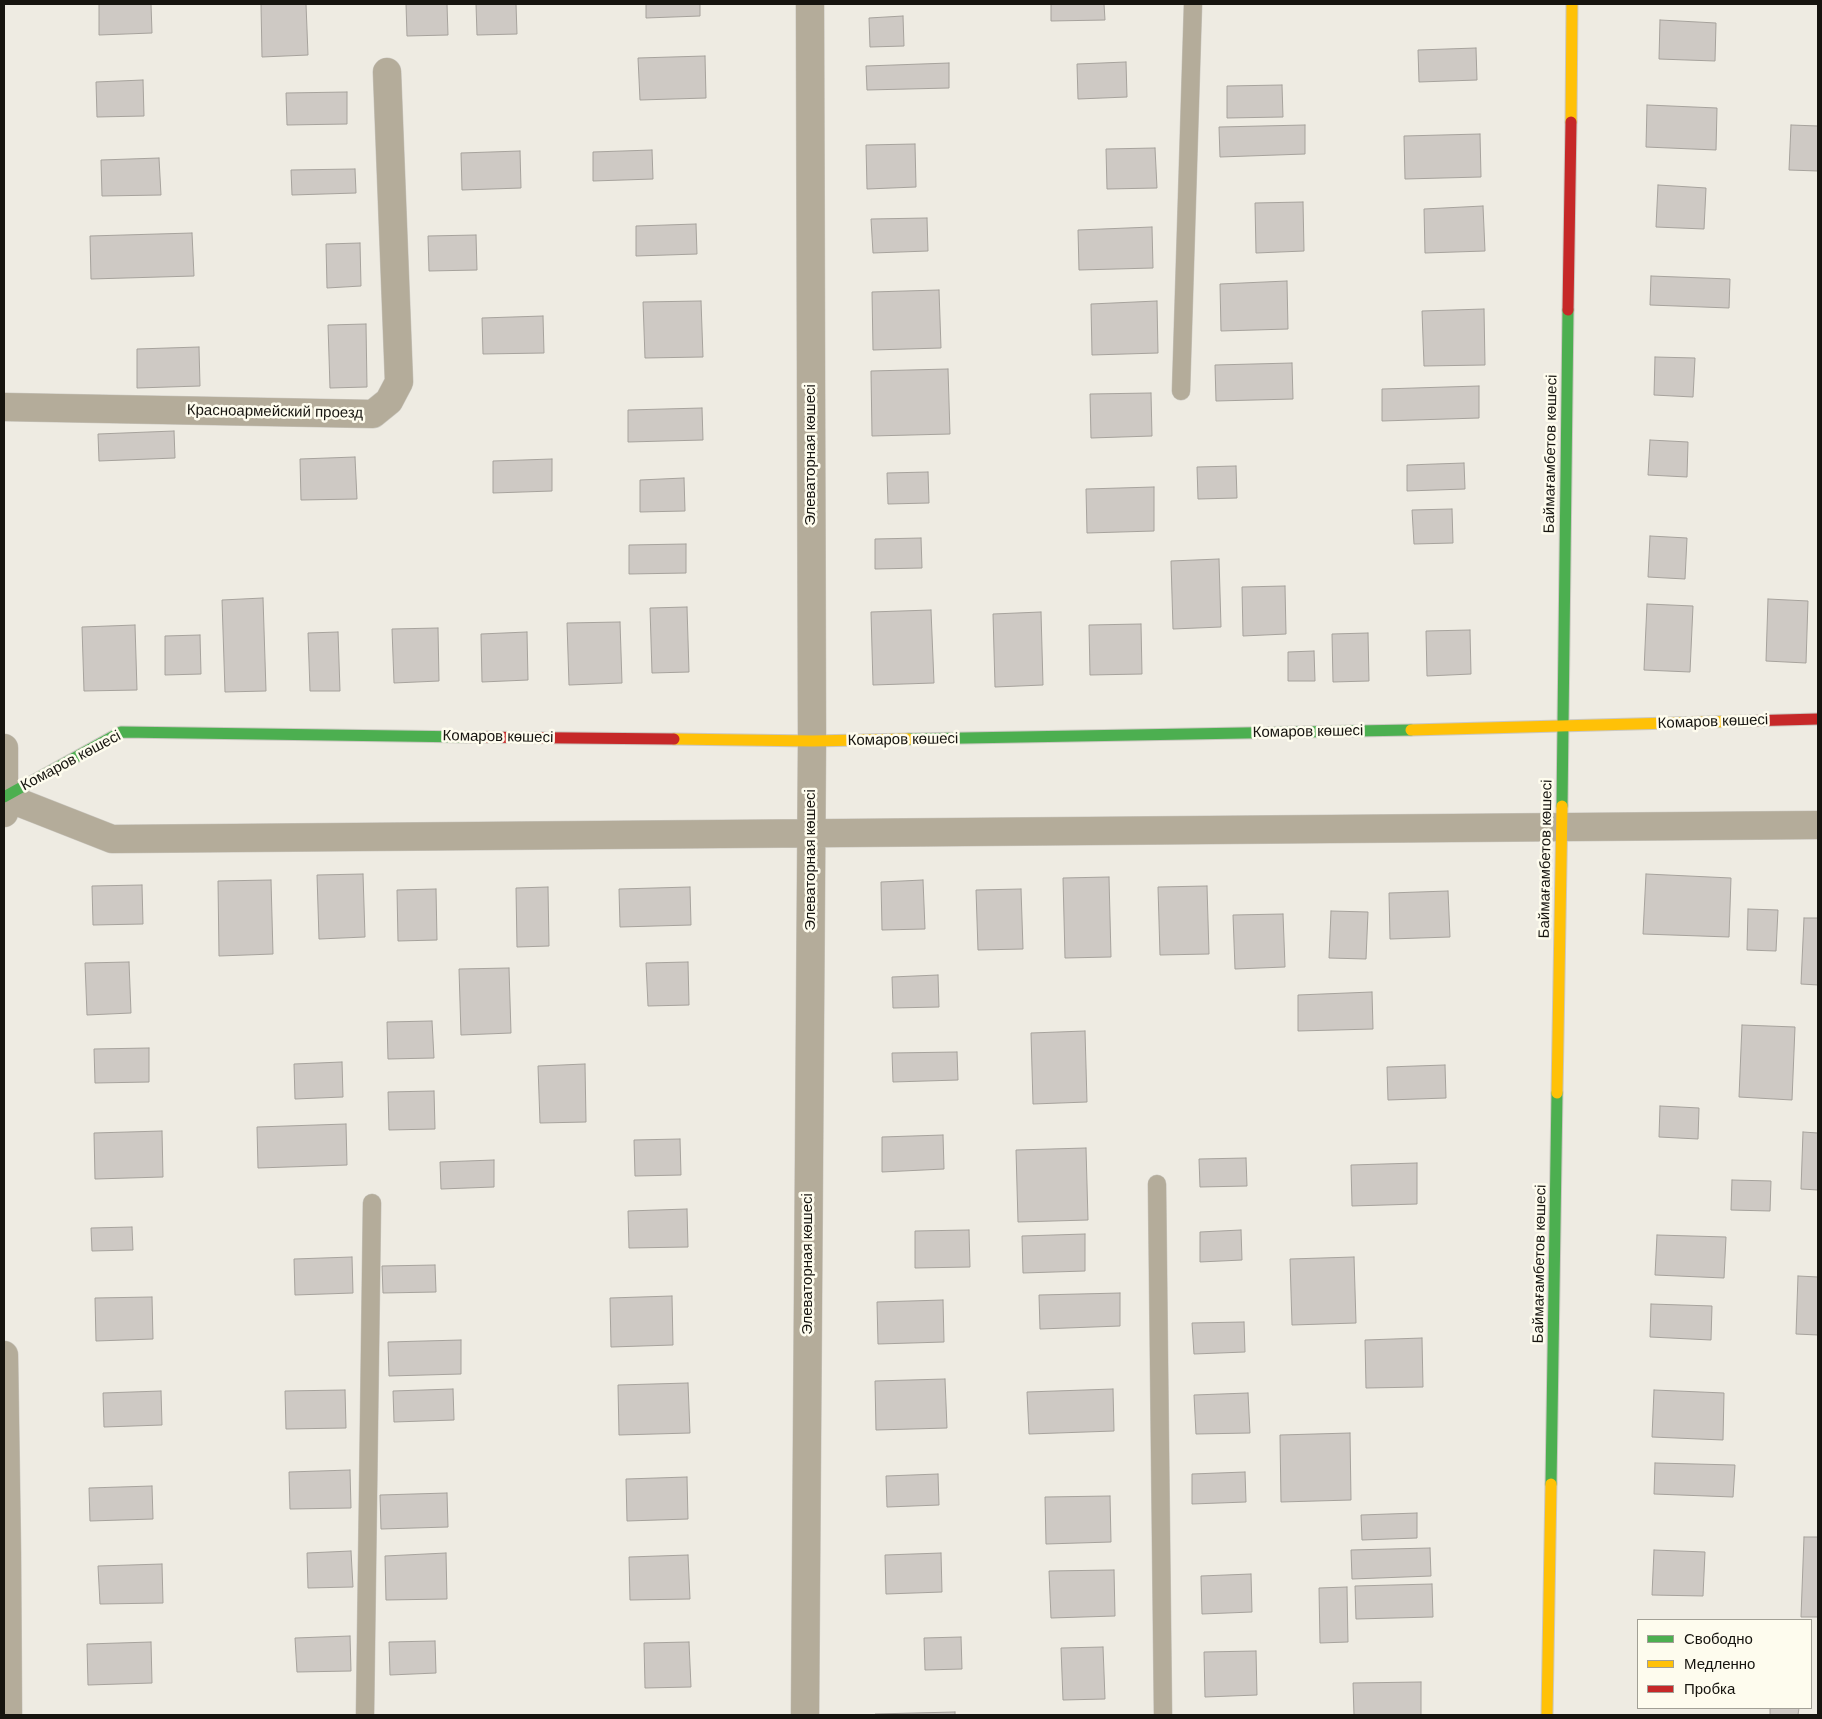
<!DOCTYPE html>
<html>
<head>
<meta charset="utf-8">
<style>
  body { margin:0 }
  #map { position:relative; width:1822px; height:1719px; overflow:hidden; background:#eeebe2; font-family:Helvetica,sans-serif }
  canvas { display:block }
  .frame { position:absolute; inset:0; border:5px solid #16140f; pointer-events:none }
  .legend { position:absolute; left:1637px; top:1619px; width:175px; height:90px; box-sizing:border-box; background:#fefcee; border:1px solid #a19f95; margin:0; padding:6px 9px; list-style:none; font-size:15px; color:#16140f }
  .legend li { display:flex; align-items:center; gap:10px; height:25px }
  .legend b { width:25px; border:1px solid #a19f95 }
</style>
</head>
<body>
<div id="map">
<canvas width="1822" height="1719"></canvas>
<div class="frame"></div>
<ul class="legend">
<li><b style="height:6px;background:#4caf50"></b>Свободно</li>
<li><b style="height:6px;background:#ffc107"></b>Медленно</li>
<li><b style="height:6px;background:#c62828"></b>Пробка</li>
</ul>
</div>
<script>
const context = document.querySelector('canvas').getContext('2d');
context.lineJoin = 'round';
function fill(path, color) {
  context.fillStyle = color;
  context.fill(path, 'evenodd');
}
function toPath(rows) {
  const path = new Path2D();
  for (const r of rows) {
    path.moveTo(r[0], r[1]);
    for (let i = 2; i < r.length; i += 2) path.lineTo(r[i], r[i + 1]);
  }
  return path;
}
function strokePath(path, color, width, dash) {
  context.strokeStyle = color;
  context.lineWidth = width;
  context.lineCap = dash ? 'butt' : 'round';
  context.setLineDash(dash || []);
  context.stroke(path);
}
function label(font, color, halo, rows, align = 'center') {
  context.font = font + ' Helvetica,sans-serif';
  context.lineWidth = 5;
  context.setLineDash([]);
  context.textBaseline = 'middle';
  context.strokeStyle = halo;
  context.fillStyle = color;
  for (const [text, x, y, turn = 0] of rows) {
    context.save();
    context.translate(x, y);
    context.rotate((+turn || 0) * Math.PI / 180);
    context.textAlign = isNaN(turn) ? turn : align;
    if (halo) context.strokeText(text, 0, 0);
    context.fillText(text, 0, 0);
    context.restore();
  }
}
const building = toPath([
  [99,4,151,4,152,33,99,35,99,4],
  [261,4,306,4,308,55,262,57,261,4],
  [406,4,447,4,448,35,407,36,406,4],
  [476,4,516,4,517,34,477,35,476,4],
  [646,4,700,4,700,16,646,18,646,4],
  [1051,4,1104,4,1105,20,1051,21,1051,4],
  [903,16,904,46,870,47,869,18,903,16],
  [1660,20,1716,23,1715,61,1659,59,1660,20],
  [1476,48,1477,80,1419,82,1418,50,1476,48],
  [705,56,706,98,640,100,638,58,705,56],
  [1126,62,1127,97,1078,99,1077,64,1126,62],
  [949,63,949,88,867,90,866,66,949,63],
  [143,80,144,116,97,117,96,82,143,80],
  [1282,85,1283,117,1227,118,1227,86,1282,85],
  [347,92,347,124,287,125,286,93,347,92],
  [1647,105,1717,108,1716,150,1646,147,1647,105],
  [1305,125,1305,154,1220,157,1219,127,1305,125],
  [1791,125,1818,126,1818,171,1789,170,1791,125],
  [1480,134,1481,177,1405,179,1404,136,1480,134],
  [915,144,916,187,867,189,866,145,915,144],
  [1155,148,1157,188,1107,189,1106,149,1155,148],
  [652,150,653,179,593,181,593,152,652,150],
  [520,151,521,188,462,190,461,153,520,151],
  [159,158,161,195,102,196,101,160,159,158],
  [355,169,356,193,292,195,291,170,355,169],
  [1658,185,1706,188,1704,229,1656,227,1658,185],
  [1303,202,1304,251,1256,253,1255,203,1303,202],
  [1483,206,1485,251,1425,253,1424,209,1483,206],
  [927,218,928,251,873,253,871,219,927,218],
  [696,224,697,254,636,256,636,226,696,224],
  [1152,227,1153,268,1079,270,1078,230,1152,227],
  [192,233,194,276,91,279,90,236,192,233],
  [476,235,477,270,429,271,428,236,476,235],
  [360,243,361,286,327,288,326,244,360,243],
  [1651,276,1730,279,1729,308,1650,305,1651,276],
  [1287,281,1288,329,1221,331,1220,284,1287,281],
  [939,290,941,348,873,350,872,292,939,290],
  [701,301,703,357,645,358,643,302,701,301],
  [1157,301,1158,353,1092,355,1091,304,1157,301],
  [1484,309,1485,365,1424,366,1422,311,1484,309],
  [543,316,544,353,483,354,482,318,543,316],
  [366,324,367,387,330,388,328,325,366,324],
  [199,347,200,386,137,388,137,349,199,347],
  [1655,357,1695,358,1693,397,1654,395,1655,357],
  [1292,363,1293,399,1216,401,1215,365,1292,363],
  [948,369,950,434,872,436,871,371,948,369],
  [1479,386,1479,418,1382,421,1382,389,1479,386],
  [1151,393,1152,436,1091,438,1090,394,1151,393],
  [702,408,703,440,628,442,628,410,702,408],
  [174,431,175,458,99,461,98,434,174,431],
  [1650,440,1688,442,1687,477,1648,475,1650,440],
  [355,457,357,499,301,500,300,459,355,457],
  [552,459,552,491,493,493,493,461,552,459],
  [1464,463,1465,489,1407,491,1407,465,1464,463],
  [1236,466,1237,498,1198,499,1197,467,1236,466],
  [928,472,929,503,888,504,887,473,928,472],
  [684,478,685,511,640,512,640,480,684,478],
  [1154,487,1154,531,1087,533,1086,489,1154,487],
  [1452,509,1453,543,1414,544,1412,510,1452,509],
  [1650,536,1687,538,1685,579,1648,577,1650,536],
  [921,538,922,568,875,569,875,539,921,538],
  [686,544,686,573,629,574,629,545,686,544],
  [1219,559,1221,627,1173,629,1171,561,1219,559],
  [1285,586,1286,634,1243,636,1242,587,1285,586],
  [263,598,266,691,225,692,222,600,263,598],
  [1768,599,1808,601,1806,663,1766,661,1768,599],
  [1647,604,1693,606,1690,672,1644,670,1647,604],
  [687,607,689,672,652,673,650,608,687,607],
  [931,610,934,683,873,685,871,612,931,610],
  [1041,612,1043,685,995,687,993,614,1041,612],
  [620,622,622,683,569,685,567,623,620,622],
  [1141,624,1142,674,1090,675,1089,625,1141,624],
  [135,625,137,690,84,691,82,627,135,625],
  [438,628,439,681,394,683,392,629,438,628],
  [1470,630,1471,674,1427,676,1426,631,1470,630],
  [338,632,340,691,310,691,308,633,338,632],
  [527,632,528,680,482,682,481,634,527,632],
  [1368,633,1369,681,1333,682,1332,634,1368,633],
  [200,635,201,674,165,675,165,636,200,635],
  [1314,651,1315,681,1288,681,1288,652,1314,651],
  [363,874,365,937,319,939,317,875,363,874],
  [1646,874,1731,878,1729,937,1643,934,1646,874],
  [1109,877,1111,957,1065,958,1063,878,1109,877],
  [271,880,273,954,219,956,218,881,271,880],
  [923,880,925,929,882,930,881,882,923,880],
  [142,885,143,924,93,925,92,886,142,885],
  [1207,886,1209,954,1160,955,1158,887,1207,886],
  [548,887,549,946,517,947,516,888,548,887],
  [690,887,691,925,620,927,619,889,690,887],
  [436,889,437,940,398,941,397,890,436,889],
  [1021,889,1023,949,978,950,976,890,1021,889],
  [1448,891,1450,937,1390,939,1389,893,1448,891],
  [1748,909,1778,910,1776,951,1747,950,1748,909],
  [1331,911,1368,912,1366,959,1329,958,1331,911],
  [1283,914,1285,967,1235,969,1233,915,1283,914],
  [1804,918,1818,918,1818,985,1801,984,1804,918],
  [129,962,131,1013,87,1015,85,963,129,962],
  [688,962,689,1005,648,1006,646,963,688,962],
  [509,968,511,1033,461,1035,459,969,509,968],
  [938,975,939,1007,893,1008,892,977,938,975],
  [1372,992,1373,1029,1298,1031,1298,995,1372,992],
  [432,1021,434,1058,388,1059,387,1022,432,1021],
  [1742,1025,1795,1027,1792,1100,1739,1097,1742,1025],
  [1085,1031,1087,1102,1033,1104,1031,1033,1085,1031],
  [149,1048,149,1082,95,1083,94,1049,149,1048],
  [957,1052,958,1080,893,1082,892,1053,957,1052],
  [342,1062,343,1097,295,1099,294,1064,342,1062],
  [585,1064,586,1122,540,1123,538,1066,585,1064],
  [1445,1065,1446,1098,1388,1100,1387,1067,1445,1065],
  [434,1091,435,1129,389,1130,388,1092,434,1091],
  [1660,1106,1699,1108,1698,1139,1659,1137,1660,1106],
  [346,1124,347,1165,258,1168,257,1127,346,1124],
  [162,1131,163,1177,95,1179,94,1133,162,1131],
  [1803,1132,1818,1133,1818,1190,1801,1189,1803,1132],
  [943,1135,944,1169,882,1172,882,1137,943,1135],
  [680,1139,681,1175,635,1176,634,1140,680,1139],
  [1086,1148,1088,1220,1018,1222,1016,1150,1086,1148],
  [1246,1158,1247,1186,1200,1187,1199,1159,1246,1158],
  [494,1160,494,1187,441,1189,440,1162,494,1160],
  [1417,1163,1417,1204,1352,1206,1351,1165,1417,1163],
  [1732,1180,1771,1181,1770,1211,1731,1210,1732,1180],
  [687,1209,688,1247,629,1248,628,1211,687,1209],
  [132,1227,133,1250,92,1251,91,1228,132,1227],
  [969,1230,970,1267,915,1268,915,1231,969,1230],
  [1241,1230,1242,1260,1200,1262,1200,1232,1241,1230],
  [1085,1234,1085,1271,1023,1273,1022,1236,1085,1234],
  [1657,1235,1726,1237,1724,1278,1655,1275,1657,1235],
  [352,1257,353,1293,295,1295,294,1259,352,1257],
  [1354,1257,1356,1323,1292,1325,1290,1259,1354,1257],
  [435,1265,436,1292,383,1293,382,1266,435,1265],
  [1798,1276,1818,1277,1818,1335,1796,1334,1798,1276],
  [1120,1293,1120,1326,1040,1329,1039,1295,1120,1293],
  [672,1296,673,1345,611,1347,610,1298,672,1296],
  [152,1297,153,1339,96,1341,95,1298,152,1297],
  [943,1300,944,1342,878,1344,877,1302,943,1300],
  [1651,1304,1712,1306,1711,1340,1650,1337,1651,1304],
  [1244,1322,1245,1352,1194,1354,1192,1323,1244,1322],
  [1422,1338,1423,1387,1366,1388,1365,1340,1422,1338],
  [461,1340,461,1374,389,1376,388,1342,461,1340],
  [945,1379,947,1428,876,1430,875,1381,945,1379],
  [688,1383,690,1433,619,1435,618,1385,688,1383],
  [453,1389,454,1420,394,1422,393,1391,453,1389],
  [1113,1389,1114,1431,1029,1434,1027,1392,1113,1389],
  [345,1390,346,1428,286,1429,285,1391,345,1390],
  [1654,1390,1724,1393,1723,1440,1652,1437,1654,1390],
  [161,1391,162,1425,104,1427,103,1393,161,1391],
  [1248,1393,1250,1433,1196,1434,1194,1395,1248,1393],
  [1350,1433,1351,1500,1281,1502,1280,1435,1350,1433],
  [1655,1463,1735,1465,1733,1497,1654,1494,1655,1463],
  [350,1470,351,1508,290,1509,289,1472,350,1470],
  [1245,1472,1246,1502,1192,1504,1192,1474,1245,1472],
  [938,1474,939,1505,887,1507,886,1476,938,1474],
  [687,1477,688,1519,627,1521,626,1479,687,1477],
  [152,1486,153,1519,90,1521,89,1488,152,1486],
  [447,1493,448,1527,381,1529,380,1495,447,1493],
  [1110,1496,1111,1542,1046,1544,1045,1497,1110,1496],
  [1417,1513,1417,1538,1362,1540,1361,1515,1417,1513],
  [1804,1537,1818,1537,1818,1617,1801,1617,1804,1537],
  [1430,1548,1431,1576,1352,1579,1351,1550,1430,1548],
  [1654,1550,1705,1552,1703,1596,1652,1595,1654,1550],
  [351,1551,353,1587,308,1588,307,1553,351,1551],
  [446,1553,447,1599,386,1600,385,1556,446,1553],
  [941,1553,942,1592,886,1594,885,1555,941,1553],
  [688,1555,690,1599,630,1600,629,1557,688,1555],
  [162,1564,163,1603,100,1604,98,1566,162,1564],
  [1114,1570,1115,1616,1051,1618,1049,1571,1114,1570],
  [1251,1574,1252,1612,1202,1614,1201,1576,1251,1574],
  [1432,1584,1433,1617,1356,1619,1355,1586,1432,1584],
  [1347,1587,1348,1642,1320,1643,1319,1588,1347,1587],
  [350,1636,351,1671,297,1672,295,1638,350,1636],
  [961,1637,962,1669,925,1670,924,1638,961,1637],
  [435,1641,436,1673,390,1675,389,1642,435,1641],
  [151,1642,152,1683,88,1685,87,1644,151,1642],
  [689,1642,691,1687,645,1688,644,1643,689,1642],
  [1103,1647,1105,1699,1063,1700,1061,1648,1103,1647],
  [1256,1651,1257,1695,1205,1697,1204,1652,1256,1651],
  [1421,1682,1421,1715,1354,1715,1353,1683,1421,1682],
  [1770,1708,1799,1708,1798,1715,1770,1715,1770,1708],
  [955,1712,955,1715,875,1715,875,1714,955,1712]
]);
const lane = toPath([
  [1181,391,1193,4],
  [1157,1184,1163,1715],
  [365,1715,372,1203]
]);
const street = toPath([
  [4,407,373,414,389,401,399,382,387,72],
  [4,748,4,813],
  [5,797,112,839,1818,825],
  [4,1355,7,1555,8,1715],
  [805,1715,812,741,810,4]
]);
const fast = toPath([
  [909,739,1411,730],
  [4,797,121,732,467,737],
  [1562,806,1568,310],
  [1551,1484,1557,1093]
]);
const slow = toPath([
  [1571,122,1572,4],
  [1411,730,1745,721],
  [674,739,812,741,909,739],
  [1557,1093,1562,806],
  [1547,1715,1551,1484]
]);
const jam = toPath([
  [1568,310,1571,122],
  [1745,721,1818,719],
  [467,737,674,739]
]);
const streetNames = [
  ["Красноармейский проезд",275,412,1],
  ["Баймағамбетов көшесі",1551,454,-89],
  ["Элеваторная көшесі",811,455,-90],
  ["Комаров көшесі",1713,722,-2],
  ["Комаров көшесі",1308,732,-1],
  ["Комаров көшесі",498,737,1],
  ["Комаров көшесі",903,740,-1],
  ["Комаров көшесі",71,761,-28],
  ["Баймағамбетов көшесі",1546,859,-89],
  ["Элеваторная көшесі",811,860,-90],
  ["Элеваторная көшесі",808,1264,-90],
  ["Баймағамбетов көшесі",1540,1264,-89]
];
fill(building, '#cec9c4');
strokePath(building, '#a6a29c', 1);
strokePath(lane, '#cbc8c1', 19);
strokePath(street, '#cbc8c1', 29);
strokePath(fast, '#cbc8c1', 13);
strokePath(slow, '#cbc8c1', 13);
strokePath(jam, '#cbc8c1', 13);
strokePath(lane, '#b4ac9a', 18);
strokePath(street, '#b4ac9a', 28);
strokePath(fast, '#4caf50', 11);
strokePath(slow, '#ffc107', 11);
strokePath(jam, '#c62828', 11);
label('15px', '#16140f', '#fefcee', streetNames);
</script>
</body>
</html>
